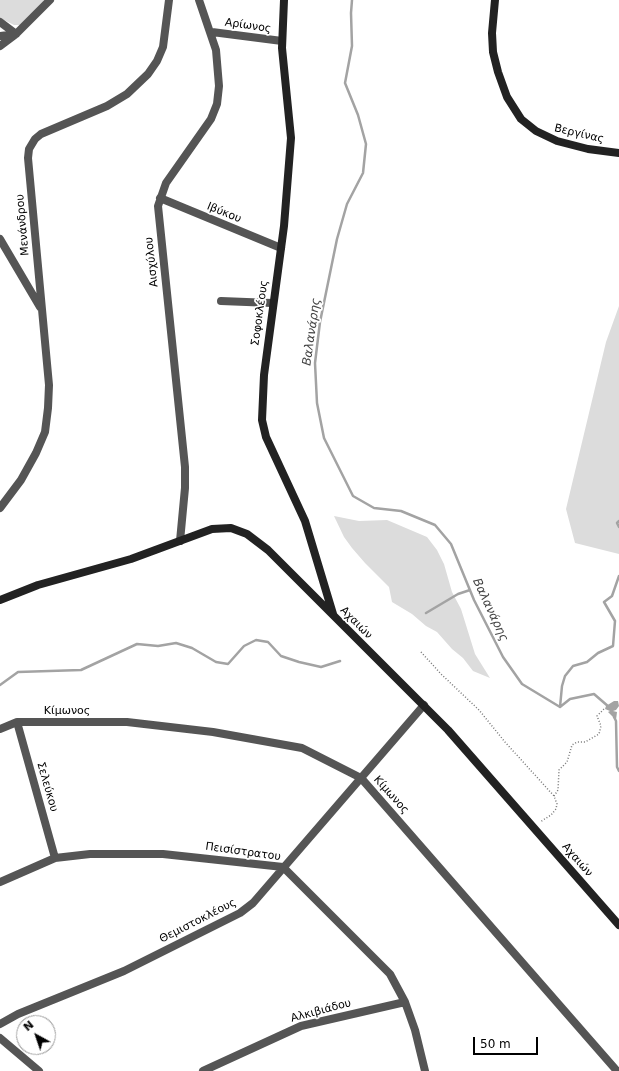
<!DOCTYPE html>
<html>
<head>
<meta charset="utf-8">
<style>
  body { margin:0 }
  #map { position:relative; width:619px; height:1071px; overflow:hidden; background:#fff; font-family:"DejaVu Sans",sans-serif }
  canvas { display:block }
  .north { position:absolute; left:16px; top:1015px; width:40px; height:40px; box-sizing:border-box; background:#fff; border:1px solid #999; border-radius:50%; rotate:320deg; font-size:11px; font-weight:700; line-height:16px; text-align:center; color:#000 }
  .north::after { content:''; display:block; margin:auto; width:14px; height:18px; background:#000; clip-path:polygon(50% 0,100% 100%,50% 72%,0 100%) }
  .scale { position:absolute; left:473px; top:1037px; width:65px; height:18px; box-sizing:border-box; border:2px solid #000; border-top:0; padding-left:5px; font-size:12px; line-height:14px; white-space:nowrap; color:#000; -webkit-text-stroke:3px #fff; paint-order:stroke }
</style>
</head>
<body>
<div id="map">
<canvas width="619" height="1071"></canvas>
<div class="north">N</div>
<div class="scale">50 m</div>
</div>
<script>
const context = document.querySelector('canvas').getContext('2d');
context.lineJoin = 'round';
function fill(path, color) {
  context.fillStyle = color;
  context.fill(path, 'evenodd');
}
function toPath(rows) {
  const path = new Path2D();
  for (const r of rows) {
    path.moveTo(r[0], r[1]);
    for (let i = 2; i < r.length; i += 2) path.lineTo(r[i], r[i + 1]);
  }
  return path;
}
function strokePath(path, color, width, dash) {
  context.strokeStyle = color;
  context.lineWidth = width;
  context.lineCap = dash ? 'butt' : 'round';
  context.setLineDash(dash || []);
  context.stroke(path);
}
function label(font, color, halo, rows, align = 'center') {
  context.font = font + ' "DejaVu Sans",sans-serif';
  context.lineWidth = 3.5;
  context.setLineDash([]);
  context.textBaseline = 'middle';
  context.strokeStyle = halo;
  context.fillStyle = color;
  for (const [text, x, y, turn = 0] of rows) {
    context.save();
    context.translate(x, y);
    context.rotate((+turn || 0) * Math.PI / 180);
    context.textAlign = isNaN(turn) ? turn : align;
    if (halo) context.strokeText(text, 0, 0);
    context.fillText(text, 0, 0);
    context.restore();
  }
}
const green = toPath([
  [0,0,44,0,42,4,20,25,14,25,0,18],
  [619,306,619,554,575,543,566,509,606,342],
  [334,516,359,521,387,520,427,537,437,550,444,564,452,592,461,609,475,654,490,678,473,671,463,658,452,649,437,632,426,626,412,614,392,602,389,587,365,563,352,548,344,537]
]);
const water = toPath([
  [614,701,618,701,619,706,616,710,613,711,617,712,616,720,608,712,610,711,605,709,606,706]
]);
const stream = toPath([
  [352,0,351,13,352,46,345,83,358,115,366,144,363,173,347,204,337,239,320,322,315,363,317,403,324,438,353,496,374,508,401,511,435,525,451,544,474,600,503,657,522,684,560,707,570,699,594,694,609,707],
  [619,521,617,523,619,527],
  [426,613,458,594,470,590],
  [0,685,18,672,81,670,137,644,158,646,176,643,192,648,216,662,228,664,244,646,256,640,268,642,281,656,299,662,321,667,340,661],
  [560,707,562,686,565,676,573,666,587,662,598,653,613,646,615,621,604,602,612,596,619,576],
  [614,717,616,721,617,767,619,771]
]);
const path = toPath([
  [421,652,441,674,479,710,505,742,554,796,557,804,556,809,551,815,540,822],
  [554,796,558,790,559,770,567,762,572,745,577,742,585,742,599,734,601,726,597,716,604,709]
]);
const street = toPath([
  [0,22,16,34],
  [212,32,282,41],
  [0,36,16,34],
  [0,46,16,34,50,0],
  [160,198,281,248],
  [0,239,40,307],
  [221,301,272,303],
  [0,508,21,480,36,453,45,432,48,408,49,385,28,158,29,149,35,139,41,134,107,106,127,94,148,74,157,61,163,47,169,0],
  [180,541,185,488,185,467,158,206,166,183,211,119,217,104,219,86,216,50,199,0],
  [17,722,55,858],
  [0,729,17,722,127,722,213,732,302,748,361,778,617,1071],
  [0,882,55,858,90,854,163,854,283,867,390,974,405,1002,415,1030,425,1071],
  [0,1024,18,1014,124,971,240,913,253,903,424,705],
  [0,1038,39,1071],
  [203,1071,301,1026,405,1002]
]);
const secondary = toPath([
  [284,0,282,48,291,138,284,226,264,375,262,420,266,437,305,521,333,614],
  [495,0,492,33,493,52,498,72,507,97,521,119,536,131,557,141,588,149,619,153],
  [0,600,38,585,131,559,212,529,231,528,247,534,268,550,448,730,619,925]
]);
const streetNames = [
  ["Αρίωνος",248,26,8],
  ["Βεργίνας",579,134,13],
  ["Ιβύκου",224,213,22],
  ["Μενάνδρου",23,225,-95],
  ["Αισχύλου",152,262,-96],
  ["Σοφοκλέους",260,313,-82],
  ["Αχαιών",356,623,45],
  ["Κίμωνος",67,711],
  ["Σελεύκου",47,787,74],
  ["Κίμωνος",391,795,48],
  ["Πεισίστρατου",243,852,8],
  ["Αχαιών",577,860,49],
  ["Θεμιστοκλέους",198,921,-27],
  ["Αλκιβιάδου",321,1011,-15]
];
const waterNames = [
  ["Βαλανάρης",312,332,-82],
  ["Βαλανάρης",490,610,65]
];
fill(green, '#dcdcdc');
fill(water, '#a3a3a3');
strokePath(stream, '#a3a3a3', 2.5);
strokePath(path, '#777', 1.5, [1, 2]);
strokePath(street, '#555', 8);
strokePath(secondary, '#222', 8);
label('11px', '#000', '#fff', streetNames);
label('italic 12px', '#444', '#fff', waterNames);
</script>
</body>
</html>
